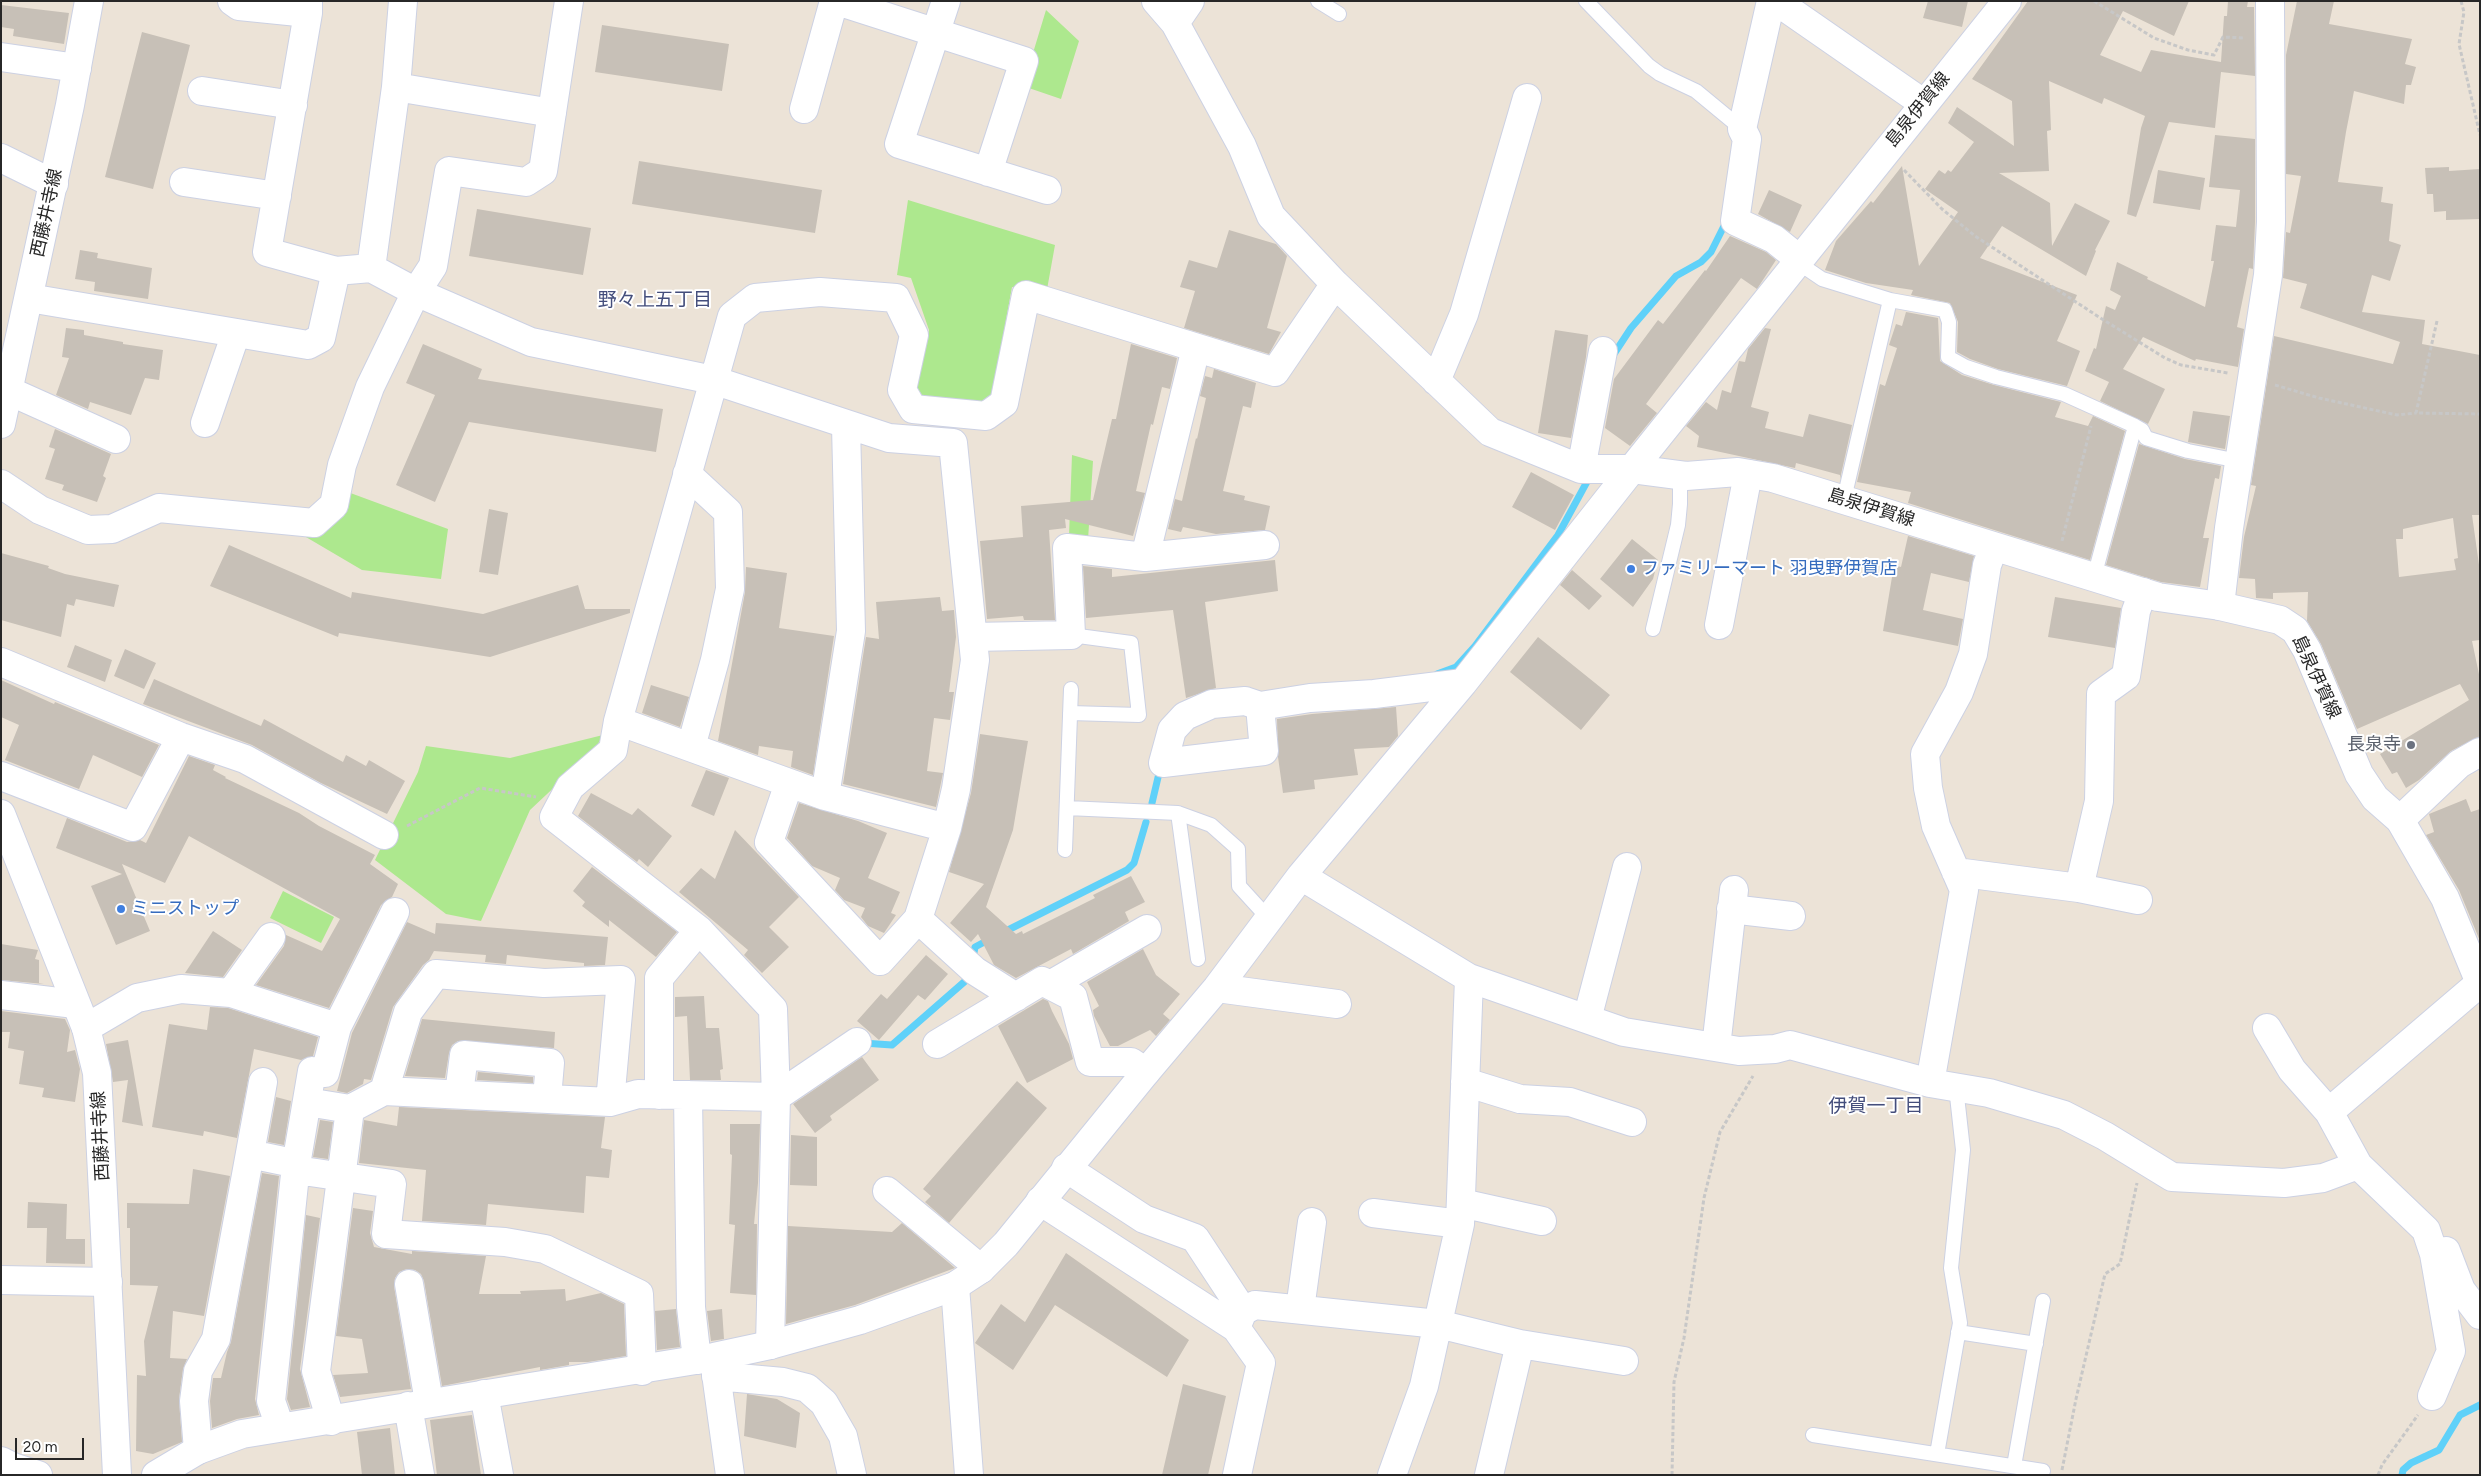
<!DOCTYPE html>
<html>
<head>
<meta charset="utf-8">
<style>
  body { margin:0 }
  #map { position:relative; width:2481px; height:1476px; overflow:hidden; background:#ece3d7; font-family:Figtree,sans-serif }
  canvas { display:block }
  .frame { position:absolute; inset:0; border:2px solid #272727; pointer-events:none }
  .scale { position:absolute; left:15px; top:1438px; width:69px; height:22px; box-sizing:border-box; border:2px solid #272727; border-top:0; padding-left:6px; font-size:15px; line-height:18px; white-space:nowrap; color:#272727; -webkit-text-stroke:4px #fff; paint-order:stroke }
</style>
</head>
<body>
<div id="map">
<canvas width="2481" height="1476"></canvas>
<div class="frame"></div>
<div class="scale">20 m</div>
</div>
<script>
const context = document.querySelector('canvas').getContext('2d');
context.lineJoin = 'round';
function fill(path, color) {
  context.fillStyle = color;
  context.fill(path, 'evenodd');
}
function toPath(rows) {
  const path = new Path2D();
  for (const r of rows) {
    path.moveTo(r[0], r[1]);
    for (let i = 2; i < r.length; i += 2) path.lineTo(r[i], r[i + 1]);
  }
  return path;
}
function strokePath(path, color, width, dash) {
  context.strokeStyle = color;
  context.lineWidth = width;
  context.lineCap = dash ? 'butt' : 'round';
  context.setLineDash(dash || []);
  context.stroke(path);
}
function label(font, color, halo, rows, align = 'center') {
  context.font = font + ' Figtree,"Noto Sans JP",sans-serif';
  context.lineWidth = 4;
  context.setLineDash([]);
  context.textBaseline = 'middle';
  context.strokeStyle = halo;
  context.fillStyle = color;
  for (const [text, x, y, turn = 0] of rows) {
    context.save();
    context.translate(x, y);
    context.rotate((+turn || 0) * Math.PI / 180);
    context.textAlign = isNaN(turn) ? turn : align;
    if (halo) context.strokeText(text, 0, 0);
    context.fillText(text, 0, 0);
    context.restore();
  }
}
const green = toPath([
  [1046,10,1079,41,1061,99,1023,86],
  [908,200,1055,245,1046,295,1012,287,992,397,979,405,922,395,917,388,929,330,911,278,897,275],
  [1072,455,1093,461,1088,540,1069,536],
  [345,491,448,529,441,579,362,570,294,530],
  [603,735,595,749,530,810,481,921,446,914,375,860,418,772,426,746,510,758],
  [283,891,334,917,321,943,270,918]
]);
const stream = toPath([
  [1612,357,1631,328,1676,276,1701,262,1711,252,1727,220],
  [1437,674,1456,667,1475,646,1558,535,1589,478],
  [1152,803,1160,769],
  [1002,933,1127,870,1134,863,1146,822],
  [973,958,975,947,990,939],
  [863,1043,892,1045,971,976],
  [2402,1475,2403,1470,2411,1463,2439,1450,2460,1415,2480,1405]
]);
const building = toPath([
  [1928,1,1968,1,1962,27,1923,18],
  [2028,1,2189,1,2174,36,2123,11,2100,55,2141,72,2151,50,2221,62,2224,16,2227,16,2228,1,2248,1,2247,7,2254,7,2255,76,2221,72,2215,128,2169,122,2136,217,2127,214,2141,128,2145,116,2104,98,2102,104,2049,81,2051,130,2047,131,2049,171,1999,173,2050,203,2052,246,2075,203,2110,221,2095,250,2096,251,2086,276,2002,226,1980,258,2077,295,2057,341,2080,351,2067,386,1998,369,1970,359,1957,352,1958,322,1950,303,1911,295,1913,290,1866,283,1825,270,1836,241,1871,201,1873,203,1902,166,1919,266,1958,212,1925,189,1939,170,1945,174,1948,170,1951,172,1974,142,1948,123,1957,107,2014,146,2012,101,1972,79],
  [2297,1,2334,1,2329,24,2412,39,2405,64,2416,67,2411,85,2406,85,2404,104,2354,91,2346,132,2338,182,2383,187,2381,202,2393,204,2389,241,2401,245,2390,281,2372,275,2362,312,2425,320,2422,344,2480,355,2480,515,2472,515,2480,572,2480,640,2472,641,2480,679,2480,736,2451,751,2419,780,2406,788,2397,772,2392,774,2380,754,2469,700,2460,684,2357,729,2321,644,2307,621,2308,592,2273,593,2273,599,2256,598,2255,579,2239,578,2244,537,2256,486,2251,485,2274,336,2393,364,2400,342,2300,308,2307,284,2283,278,2286,232,2290,233,2301,176,2286,174,2286,55],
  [2453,518,2458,558,2454,559,2456,570,2399,577,2396,539,2403,539,2403,529],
  [1,5,69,13,64,44,13,36,14,29,1,27],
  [602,25,729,44,722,91,595,72],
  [142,32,190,45,153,189,105,177],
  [2215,135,2255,139,2255,222,2253,269,2249,268,2237,327,2244,329,2238,367,2196,359,2195,361,2143,337,2123,369,2165,389,2148,424,2100,401,2109,382,2085,371,2094,348,2096,349,2106,306,2115,310,2121,296,2110,290,2117,262,2148,277,2147,279,2205,307,2214,261,2211,261,2216,225,2236,227,2240,190,2209,187],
  [639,161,822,190,815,233,632,204],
  [2449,167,2449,171,2480,169,2480,219,2446,220,2446,211,2434,212,2433,194,2427,194,2425,168],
  [2158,170,2205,178,2200,210,2153,203],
  [1769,190,1802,205,1790,232,1758,214],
  [477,209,591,228,583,275,469,256],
  [1229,230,1276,244,1287,256,1267,328,1281,332,1269,354,1184,328,1195,291,1180,287,1189,260,1217,268],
  [1730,236,1766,252,1776,260,1757,289,1741,278,1646,404,1657,413,1630,446,1605,428,1614,379,1658,320,1663,324,1705,270,1706,271],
  [80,250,98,253,97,258,152,268,148,299,94,291,95,282,75,279],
  [1906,312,1938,318,1940,361,1962,375,1994,385,2061,402,2055,417,2088,426,2093,416,2125,431,2090,560,1908,503,1911,492,1857,482,1880,384,1885,386,1897,348,1889,345,1896,324,1902,326],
  [66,328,84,330,84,335,123,342,123,344,163,350,159,380,145,378,131,415,90,402,88,409,56,395,69,358,62,357],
  [1765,328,1771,329,1751,407,1769,412,1765,428,1803,437,1809,414,1852,425,1840,479,1840,475,1796,463,1795,468,1697,447,1699,436,1686,426,1706,402,1717,410,1722,390,1731,393,1739,361,1745,362,1748,349],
  [1555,330,1588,335,1586,357,1571,438,1538,433],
  [423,344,482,369,478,379,663,409,656,452,469,422,435,502,396,485,435,395,406,383],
  [1131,344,1177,358,1170,389,1162,387,1153,425,1151,424,1136,491,1145,493,1133,536,1065,519,1066,528,1049,530,1055,620,1024,620,1023,616,987,619,980,541,1023,537,1021,506,1093,500,1112,419,1116,419],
  [1214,369,1256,383,1251,408,1243,406,1223,491,1245,496,1244,500,1270,506,1265,530,1216,534,1183,527,1181,532,1168,529,1175,499,1182,501,1196,438,1197,439,1206,398,1200,396,1205,376,1212,378],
  [2193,411,2230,416,2225,449,2188,442],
  [55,429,111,454,103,476,106,478,97,502,62,490,64,485,45,479,55,449,49,447],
  [2139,444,2185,459,2221,466,2219,479,2215,478,2203,538,2209,538,2200,587,2161,582,2106,565],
  [1531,472,1574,495,1555,530,1512,507],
  [489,509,508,513,498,575,479,572],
  [1908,536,1974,556,1969,582,1931,573,1923,610,1963,619,1958,646,1883,631,1894,565,1901,567],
  [1632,539,1658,560,1653,579,1633,607,1600,579],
  [229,545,351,598,352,592,483,614,578,585,585,609,630,609,630,613,490,657,339,633,338,637,210,586],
  [1,553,49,566,48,568,65,574,119,585,114,607,76,599,74,606,67,604,61,637,1,620],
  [1275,560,1278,591,1205,602,1216,688,1186,698,1173,610,1086,618,1083,566,1112,569,1112,577],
  [746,567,787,573,779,628,834,636,813,775,791,767,793,751,759,746,758,755,718,741,745,592],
  [1572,570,1602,596,1589,610,1560,585],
  [940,597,942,611,954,610,956,637,949,692,954,692,950,720,934,718,927,771,943,773,936,807,843,784,866,637,879,639,876,602],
  [2055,597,2121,608,2115,648,2048,637],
  [1538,637,1610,695,1581,730,1510,672],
  [75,645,112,660,105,682,67,667],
  [125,649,156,663,144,689,114,676],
  [154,679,261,726,264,719,343,762,346,755,366,766,369,760,405,781,387,814,321,783,252,745,143,704],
  [1,680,54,704,55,702,159,745,142,777,93,755,79,789,5,760,19,725,1,717],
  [651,685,689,697,680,727,642,713],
  [1396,707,1398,736,1389,747,1354,749,1358,775,1314,780,1315,789,1283,793,1278,757,1277,719,1312,714],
  [980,734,1028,741,1013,830,986,907,1016,934,1022,931,1023,934,1095,898,1093,895,1131,876,1145,902,1125,912,1129,921,1073,954,1071,949,1016,978,994,965,978,934,971,942,950,923,984,884,949,872,971,793],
  [189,756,215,765,213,770,226,777,225,778,299,813,319,826,375,855,370,864,398,884,392,897,381,905,329,1008,256,985,284,946,286,935,322,951,340,919,189,836,165,883,122,864,150,931,116,945,91,886,122,874,56,848,67,818,127,842,140,840,146,843],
  [706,770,729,778,714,816,691,806],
  [591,793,632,815,638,808,672,836,648,867,639,859,637,862,578,816],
  [2466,799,2471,812,2480,809,2480,941,2459,890,2426,835,2434,832,2429,814],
  [799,803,858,821,887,833,868,878,900,892,891,913,896,915,884,933,868,926,861,917,865,908,844,900,835,890,840,878,812,866,787,838],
  [735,830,799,897,769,927,789,947,762,973,744,955,748,950,679,892,701,868,715,879],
  [592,867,677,932,656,957,609,920,609,927,582,906,585,902,573,891],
  [407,922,435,934,436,923,608,937,605,965,584,966,584,963,507,955,506,964,485,962,486,955,434,951,429,960,423,965,393,1007,371,1080,364,1079,363,1084,347,1093,337,1091,352,1033],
  [213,931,242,950,223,977,185,973],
  [1,944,38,950,35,959,39,960,39,983,44,984,1,980],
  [1143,949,1156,975,1180,994,1163,1014,1170,1020,1156,1036,1150,1030,1118,1046,1110,1046,1094,1016,1093,1010,1099,1006,1087,982],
  [926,955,948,974,925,1000,918,995,879,1040,857,1021,881,994,887,999],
  [704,996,706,1028,719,1028,723,1069,720,1070,721,1080,690,1080,687,1016,675,1017,675,997],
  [1043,999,1048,1001,1052,1011,1069,1044,1073,1059,1027,1083,998,1026],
  [210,1007,228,1008,318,1037,313,1056,301,1060,254,1049,237,1138,204,1131,203,1136,152,1127,169,1024,207,1030],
  [1,1011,65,1019,70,1030,67,1052,75,1050,80,1069,75,1102,42,1097,44,1088,19,1084,24,1051,8,1048,10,1032,1,1032],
  [422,1019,555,1032,554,1048,458,1041,452,1045,449,1053,445,1078,405,1076],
  [128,1040,133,1068,143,1126,122,1122,128,1080,113,1082,106,1044],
  [862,1057,879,1080,830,1116,832,1120,815,1133,793,1104],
  [478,1072,533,1077,533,1083,477,1080],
  [1017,1081,1047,1108,949,1223,925,1202,931,1196,923,1189],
  [276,1097,291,1101,284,1145,268,1142],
  [399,1107,605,1117,601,1148,612,1150,609,1178,586,1176,584,1213,488,1204,486,1225,422,1221,426,1170,359,1163,364,1120,397,1126],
  [320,1120,333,1122,328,1159,313,1157],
  [730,1124,760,1124,758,1183,754,1224,757,1224,756,1295,730,1293,735,1225,729,1224,732,1155,730,1154],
  [791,1135,817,1137,817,1186,790,1185],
  [193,1169,230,1176,204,1316,173,1311,170,1358,187,1359,183,1369,179,1399,182,1442,153,1454,136,1451,137,1375,146,1376,144,1341,158,1286,130,1285,130,1228,127,1228,127,1203,189,1204],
  [262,1173,279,1176,255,1399,259,1415,237,1419,212,1428,210,1401,213,1378,221,1378,227,1352,231,1342],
  [28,1202,67,1204,66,1239,85,1239,85,1264,46,1263,47,1228,27,1228],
  [353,1208,373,1211,370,1233,374,1247,412,1254,412,1251,486,1256,479,1294,521,1294,520,1291,565,1289,566,1301,601,1293,624,1304,626,1356,588,1362,569,1362,569,1365,540,1370,540,1367,442,1386,424,1281,421,1274,415,1270,407,1269,399,1272,395,1278,394,1286,411,1389,340,1397,333,1375,368,1373,362,1339,336,1336],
  [306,1215,320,1218,300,1369,310,1407,291,1410,287,1399],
  [902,1223,955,1268,855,1305,786,1324,788,1226,892,1232],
  [1066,1253,1189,1340,1167,1377,1055,1305,1013,1370,975,1343,1001,1304,1025,1322],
  [676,1309,680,1347,657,1350,655,1311],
  [722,1309,724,1339,711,1341,707,1311],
  [1183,1384,1226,1396,1208,1475,1162,1475],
  [747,1394,777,1399,800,1413,796,1448,744,1436],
  [472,1415,481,1475,437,1475,430,1420],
  [390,1428,395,1475,362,1475,357,1432]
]);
const path = toPath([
  [2094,1,2154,38,2188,50,2214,55,2223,37,2245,38],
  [2461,1,2464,12,2459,44,2480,135],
  [1904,170,1942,209,1975,236,2102,319,2165,358,2181,365,2228,373],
  [2437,321,2416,413,2480,414],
  [2275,385,2319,398,2397,415,2416,413],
  [2062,541,2091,426],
  [407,826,480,788,536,797],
  [2062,1470,2076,1399,2105,1274,2120,1264,2137,1183],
  [1672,1475,1674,1382,1684,1338,1704,1198,1720,1132,1753,1076],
  [2378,1475,2382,1465,2418,1415]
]);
const lane = toPath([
  [1318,1,1339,14],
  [1586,1,1649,66,1660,74,1696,91,1742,129],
  [1797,262,1822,279,1890,300,1844,499],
  [1890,300,1945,310,1949,322,1948,357,1966,367,1996,377,2064,394,2135,426,2142,430,2146,438,2188,451,2239,461],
  [2094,577,2135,426],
  [1653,629,1678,525,1680,504,1680,475],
  [1070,713,1139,715,1131,643,1071,635],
  [1067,808,1178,813,1211,825,1238,849,1239,886,1269,919],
  [1178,813,1198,959],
  [1065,850,1071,689],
  [1958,1332,2036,1344],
  [1813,1435,2043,1471],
  [1937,1454,1960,1323,1951,1268,1963,1150,1956,1087],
  [2014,1466,2043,1301]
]);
const street = toPath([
  [232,1,239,6,308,13],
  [308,1,308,13,267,252,336,271,371,268,416,292,531,342,713,380,889,438,953,443,975,660,956,789,947,828,918,919,880,961,769,842,789,783],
  [837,1,1024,61,988,172],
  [946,1,899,144,1047,190],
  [1156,1,1175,23,1242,146,1271,216,1335,284,1490,432,1581,469,1632,469],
  [1771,1,1742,129,1747,139,1735,221,1774,239,1799,259],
  [1776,1,1923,103],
  [1175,23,1190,1],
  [1,57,77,68],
  [396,87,552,113],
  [202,91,293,105],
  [804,109,834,1],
  [1,158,54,184],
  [184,182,277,196],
  [371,268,396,87,403,1],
  [29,298,308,345,321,338,336,271],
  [1436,381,1464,314,1527,98],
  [9,391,116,439],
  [205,423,236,333],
  [1581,469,1603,351],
  [687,474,728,512,730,589,715,660,691,747],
  [1,484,40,510,88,530,112,529,159,508,314,523,334,505,342,465,370,387,416,292,433,266,449,171,526,182,543,171,569,1],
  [1145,557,1196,348],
  [2220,606,2229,528,2268,275,2271,222,2270,1],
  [1719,625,1748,474],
  [973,637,1071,635,1067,548,1145,557,1265,545],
  [1,662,181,737,245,759,384,835],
  [1245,701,1260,706,1264,751,1163,763,1172,730,1185,716,1212,704,1245,701],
  [1260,706,1310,698,1374,694,1463,683],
  [618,721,825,796,947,828],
  [1,776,133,827,181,737],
  [825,796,851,631,846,426],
  [2400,820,2459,764,2480,752],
  [1956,872,2079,888,2138,900],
  [1301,876,1469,978,1624,1032,1739,1051,1775,1049,1790,1045,1930,1083,1989,1093,2064,1115,2105,1136,2172,1177,2284,1183,2323,1178,2358,1165],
  [2079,888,2099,801,2101,694,2126,676,2136,611,2143,592],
  [1731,909,1791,916],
  [918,919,975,971,1016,997],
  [1050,985,1147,929],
  [1217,988,1337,1004],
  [231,993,271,937],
  [1,995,75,1004],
  [1587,1019,1627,867],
  [86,1028,137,998,181,989,231,993,337,1027],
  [2267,1028,2292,1070,2329,1112],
  [937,1044,1042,981,1073,997,1090,1062,1131,1062,1146,1072,1217,988,1301,876,1463,683,1632,469],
  [1716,1047,1734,890],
  [1465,1082,1520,1099,1570,1102,1632,1122],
  [1930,1083,1964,890,1936,826,1928,788,1925,754,1959,692,1973,654,1987,565,1994,547],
  [384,1091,408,1012,436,974,544,983,621,980,610,1102],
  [459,1094,464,1055,550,1063,547,1098],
  [659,1095,659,978,699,930],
  [688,1095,691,1307,697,1360],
  [307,1102,350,1109],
  [250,1154,293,1163,303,1171,392,1184,386,1234,505,1242,545,1249,639,1294,642,1371],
  [1066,1168,1144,1219,1195,1238,1243,1311],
  [887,1191,981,1269],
  [1040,1201,1236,1328,1261,1363,1237,1475],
  [1461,1203,1542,1221],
  [1373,1213,1460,1224],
  [2446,1251,2461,1290,2480,1315],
  [1,1280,108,1282],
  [409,1284,429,1402],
  [955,1286,969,1475],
  [1300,1309,1312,1222],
  [1236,1328,1243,1311,1255,1305,1438,1324,1520,1344,1624,1361],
  [770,1345,776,1097,773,1009,699,930,554,817,570,787,613,750,618,721,732,316,755,298,820,292,896,298,914,335,902,390,913,409,986,416,1004,403,1026,295,1275,372,1335,284],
  [714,1359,730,1475],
  [716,1376,783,1382,807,1388,824,1403,843,1436,852,1475],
  [484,1394,499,1475],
  [2432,1396,2451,1351,2434,1254,2426,1230,2358,1165,2329,1112,2480,983],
  [331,1421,316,1371,350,1109,384,1091,610,1102,638,1094,776,1097,857,1042],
  [280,1427,271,1401,296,1165,312,1071,325,1073,337,1027,395,912],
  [198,1450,194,1401,198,1371,216,1339,263,1082],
  [1,1461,13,1467,38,1475],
  [1392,1475,1424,1386,1460,1224,1469,978],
  [1489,1475,1520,1344]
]);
const secondary = toPath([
  [1,424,70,105,89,1],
  [1632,469,1686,476,1738,472,1773,478,2158,597,2220,606,2280,620,2295,630,2307,650,2359,774,2375,798,2400,820,2445,898,2480,983],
  [1632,469,2007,1],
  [1,814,86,1028,97,1073,117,1475],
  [408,1406,420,1475],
  [156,1475,198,1450,242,1434,714,1357,770,1345,860,1320,955,1286,981,1269,1006,1244,1146,1072]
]);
const markers = [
  [1631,569,5,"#3f7fe0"],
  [2411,745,5,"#6b7280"],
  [121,909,5,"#3f7fe0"]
];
const streetNames = [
  ["島泉伊賀線",1918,110,-51],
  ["西藤井寺線",47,213,-78],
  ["島泉伊賀線",1871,508,17],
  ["島泉伊賀線",2316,677,65],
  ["西藤井寺線",101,1136,-93]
];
const shopNames = [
  ["ファミリーマート 羽曳野伊賀店",1641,569],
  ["ミニストップ",131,909]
];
const worshipNames = [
  ["長泉寺",2401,745]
];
const neighbourhoodNames = [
  ["野々上五丁目",655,300],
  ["伊賀一丁目",1876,1106]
];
fill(green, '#ade88e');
strokePath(stream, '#5fd1f9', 7);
fill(building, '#c7c0b7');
strokePath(lane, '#ccd1e3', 16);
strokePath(street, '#ccd1e3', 30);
strokePath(secondary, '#ccd1e3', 30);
strokePath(path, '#c7c7c7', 3, [4, 2.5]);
strokePath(lane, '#fff', 14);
strokePath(street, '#fff', 28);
strokePath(secondary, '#fff', 28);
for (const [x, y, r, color] of markers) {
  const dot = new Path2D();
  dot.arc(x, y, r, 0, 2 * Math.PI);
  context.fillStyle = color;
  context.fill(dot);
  strokePath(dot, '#fff', 2);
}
label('18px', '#272727', '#fff', streetNames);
label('18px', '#366cbe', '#fff', shopNames, 'left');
label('18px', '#5b616d', '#fff', worshipNames, 'right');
label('19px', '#444e7c', '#fff', neighbourhoodNames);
</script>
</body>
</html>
